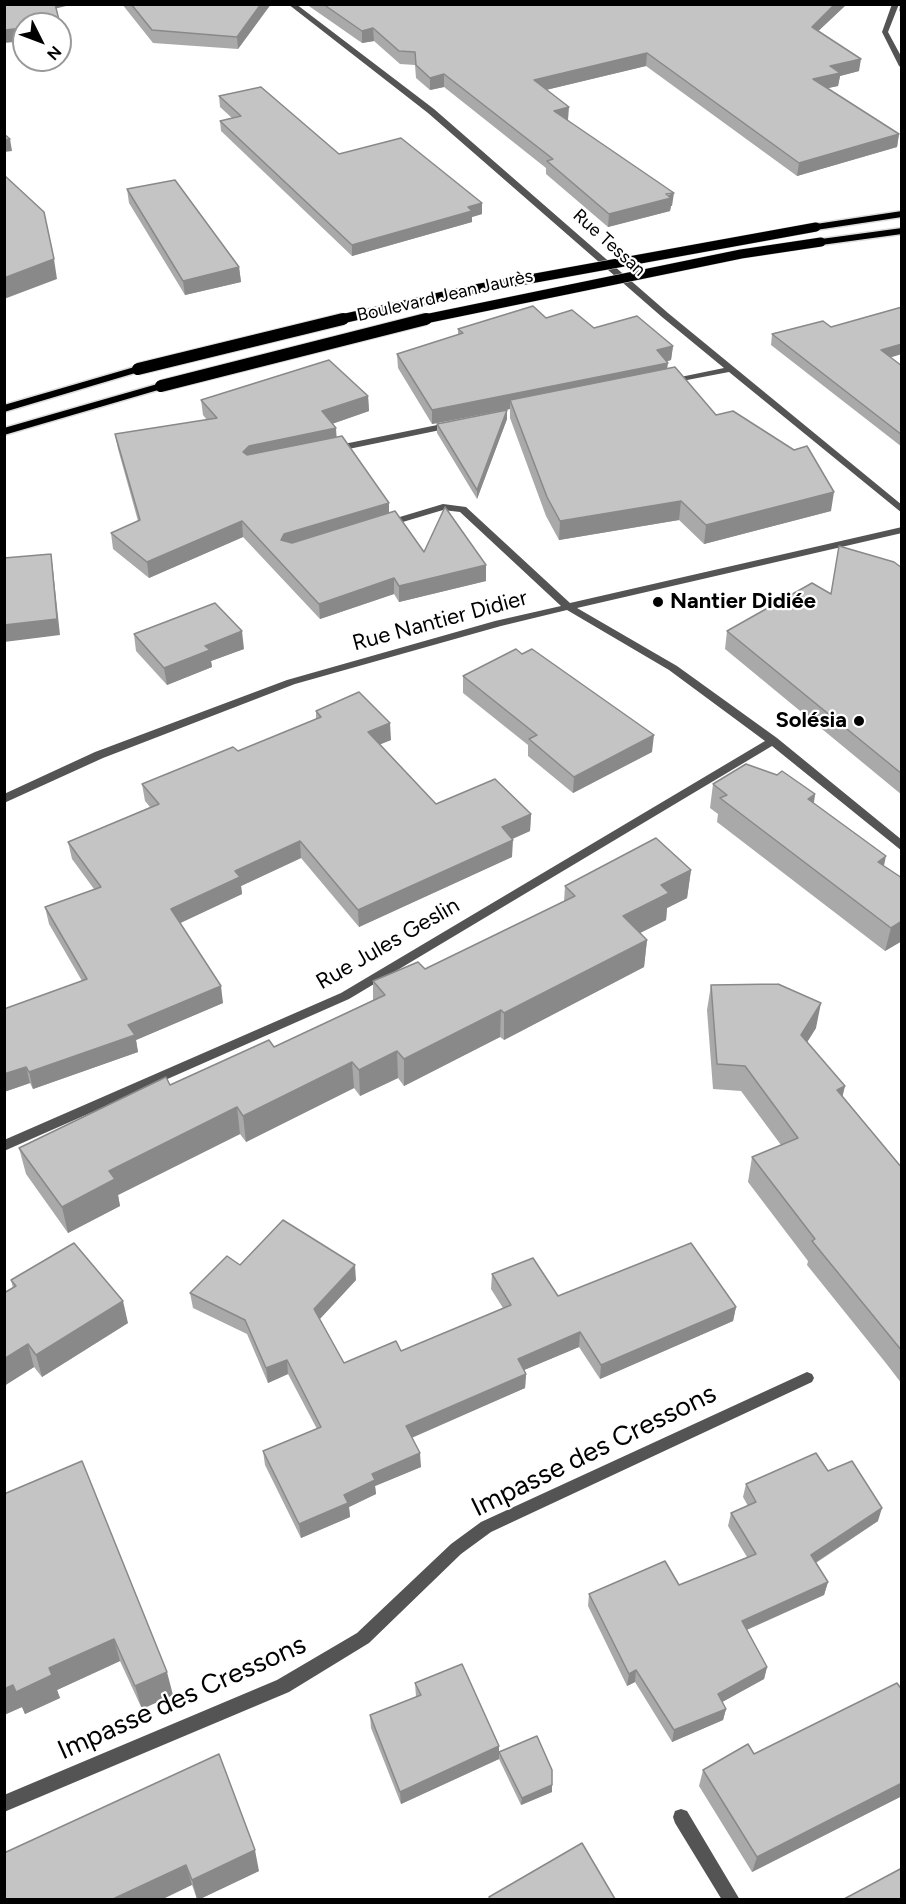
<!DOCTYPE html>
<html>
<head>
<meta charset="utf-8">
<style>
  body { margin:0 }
  #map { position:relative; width:906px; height:1904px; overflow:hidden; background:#fff; font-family:Figtree,sans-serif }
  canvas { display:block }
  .frame { position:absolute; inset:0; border:6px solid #000; pointer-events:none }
  .north { position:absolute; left:12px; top:12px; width:60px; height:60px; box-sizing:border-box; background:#fff; border:2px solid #999; border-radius:50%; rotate:132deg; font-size:16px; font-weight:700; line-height:24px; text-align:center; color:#000 }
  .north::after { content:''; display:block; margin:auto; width:21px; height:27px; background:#000; clip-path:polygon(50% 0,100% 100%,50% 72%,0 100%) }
</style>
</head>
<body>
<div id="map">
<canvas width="906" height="1904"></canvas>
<div class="frame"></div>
<div class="north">N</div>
</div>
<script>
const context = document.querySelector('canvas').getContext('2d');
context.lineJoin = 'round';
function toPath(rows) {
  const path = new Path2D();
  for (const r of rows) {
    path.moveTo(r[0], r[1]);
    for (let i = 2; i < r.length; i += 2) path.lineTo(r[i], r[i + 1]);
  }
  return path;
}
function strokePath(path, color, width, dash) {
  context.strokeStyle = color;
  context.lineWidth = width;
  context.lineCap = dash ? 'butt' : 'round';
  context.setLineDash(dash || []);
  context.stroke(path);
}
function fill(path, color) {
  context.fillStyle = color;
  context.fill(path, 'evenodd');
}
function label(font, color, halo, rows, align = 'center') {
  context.font = font + ' Figtree,sans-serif';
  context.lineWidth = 4.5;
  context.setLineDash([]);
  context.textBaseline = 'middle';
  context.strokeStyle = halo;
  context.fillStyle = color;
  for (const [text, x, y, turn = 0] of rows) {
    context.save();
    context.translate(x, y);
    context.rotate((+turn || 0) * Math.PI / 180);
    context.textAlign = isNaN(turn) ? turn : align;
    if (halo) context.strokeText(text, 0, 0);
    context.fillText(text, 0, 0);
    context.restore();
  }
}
const minor = toPath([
  [288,4,296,4,434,109,668,313,902,505,902,513,729,372,666,384,666,380,724,368,662,317,428,113,288,4],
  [892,4,899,4,888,32,902,58,902,68,899,66,882,32,892,4],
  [452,422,457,425,455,427,334,452,329,449,334,446,452,422],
  [443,504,466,507,570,603,902,527,902,533,577,608,677,666,777,738,902,840,902,851,772,746,349,999,4,1151,4,1140,341,993,765,741,669,670,567,610,501,626,295,684,103,758,4,803,4,794,95,752,287,680,495,621,561,606,460,512,443,510,386,527,381,524,383,522,443,504],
  [807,1372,812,1374,814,1378,812,1382,491,1532,461,1554,369,1643,289,1692,4,1812,4,1795,277,1680,357,1633,451,1544,481,1522,807,1372],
  [681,1809,687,1811,740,1900,722,1900,675,1823,673,1817,675,1811,681,1809]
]);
const primary = toPath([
  [902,211,902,217,816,230,811,227,816,224,902,211],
  [902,228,902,234,821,245,816,242,821,239,902,228],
  [138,366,143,369,142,371,4,412,4,405,138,366],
  [161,383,166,386,165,388,4,435,4,428,161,383]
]);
const primaryBridgeFar1 = toPath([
  [337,320,475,289,816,227],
  [420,320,741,254,821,242]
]);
const primaryBridge = toPath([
  [138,369,343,319],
  [161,386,426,319]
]);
const wall = toPath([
  [122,4,271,4,238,49,153,43],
  [306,4,847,4,818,31,859,71,840,76,838,86,827,88,899,134,897,147,797,176,646,66,546,90,568,120,567,120,672,206,671,206,670,211,608,227,546,174,546,168,444,87,430,90,416,78,415,65,400,64,374,41,362,43],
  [900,4,902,4,902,13,899,11],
  [219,96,339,154,482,214,472,217,472,222,352,256,221,131,220,121,232,118,220,107],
  [127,189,239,267,241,282,185,295,129,203],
  [546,318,673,346,671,360,666,361,667,369,716,415,831,511,704,544,679,520,559,540,546,516,510,418,510,409,432,424,398,368,397,354,458,335,458,329],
  [831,327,890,357,902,366,902,447,771,345,772,334],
  [368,396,369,411,332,424,336,428,336,437,389,503,389,513,424,552,486,581,399,602,394,594,320,619,243,537,149,578,113,549,111,533,138,521,118,449,115,434,207,420,203,415,201,400],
  [507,419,477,499,437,433,437,424],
  [902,568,902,795,725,649,727,631],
  [134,634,244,649,211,661,212,667,167,685,136,651],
  [522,654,652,752,573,793,528,756,528,745,463,693,463,676],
  [316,711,391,740,380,744,436,804,531,814,530,831,512,839,512,857,359,927,301,858,241,886,242,894,180,923,223,1003,136,1040,138,1052,33,1089,30,1083,4,1092,4,1009,82,981,49,924,45,907,94,889,72,859,68,842,150,807,145,801,142,784,238,751,316,719],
  [713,784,815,794,814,803,884,866,902,878,902,941,885,951,717,822,718,814,710,808],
  [691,870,687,898,667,908,666,920,640,933,647,940,644,967,504,1040,500,1037,404,1086,398,1078,360,1096,354,1088,246,1142,240,1134,118,1195,120,1206,68,1233,26,1174,19,1148,170,1085,274,1047,373,1000,373,981,425,969,564,902,565,886],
  [711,985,816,1028,807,1042,845,1086,842,1096,902,1168,902,1384,885,1362,807,1265,808,1261,748,1182,752,1157,781,1145,741,1091,713,1089,707,1010],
  [240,1265,356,1280,320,1319,344,1363,401,1351,503,1308,491,1289,492,1274,558,1296,736,1307,733,1321,600,1379,579,1347,524,1370,526,1374,525,1388,412,1437,421,1467,375,1486,376,1494,349,1507,350,1517,301,1538,265,1465,263,1451,317,1429,288,1374,268,1383,247,1334,193,1308,190,1293],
  [11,1280,128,1323,42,1377,34,1367,4,1386,13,1288],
  [828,1471,878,1521,816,1563,828,1582,824,1595,747,1630,767,1667,764,1679,722,1702,726,1709,723,1720,672,1742,635,1682,627,1686,588,1606,589,1594,679,1585,747,1557,728,1526,731,1513,748,1506,743,1497,746,1484],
  [4,1494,173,1695,142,1709,120,1661,57,1690,60,1698,25,1714,22,1707,4,1715],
  [415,1683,499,1752,552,1792,521,1805,499,1759,401,1804,371,1728,370,1715,416,1697],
  [902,1690,902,1796,752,1872,699,1786,703,1770,754,1754],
  [4,1853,259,1871,200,1899,197,1899,192,1885]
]);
const shadedWall = toPath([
  [54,4,74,4,54,9],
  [261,4,271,4,238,49,237,37],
  [835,4,847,4,810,39,812,27],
  [60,24,62,36,60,37],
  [24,28,24,41,4,43,4,30],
  [373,28,374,41,362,43,362,31],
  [647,53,646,66,533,93,534,80],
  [861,59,859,71,840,76,838,86,811,92,813,79,830,66],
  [444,74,444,87,430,90,430,78],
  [569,107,568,120,553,124,554,111],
  [899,134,897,147,797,176,799,163],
  [10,139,12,151,4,152,4,140],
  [674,193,672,206,671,206,670,211,608,227,609,214],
  [482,203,482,214,472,217,472,222,352,256,352,245,468,207],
  [54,259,57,279,4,299,4,278],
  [239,267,241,282,185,295,183,281],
  [902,344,902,354,879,361,881,350],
  [673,346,671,360,656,365,657,350],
  [668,363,666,377,510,400,510,409,432,424,432,410],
  [368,396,369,411,323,427,322,411],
  [507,410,507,419,477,499,477,490],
  [336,428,337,443,251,461,243,452,249,446],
  [834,492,831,511,704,544,706,525],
  [681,501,679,520,559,540,560,521],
  [389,503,389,518,285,550,281,540,284,534],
  [242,521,243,537,149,578,147,562],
  [51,554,53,570,60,635,4,642,4,625],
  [486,565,486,581,399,602,399,586],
  [394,578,394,594,320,619,319,604],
  [242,631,244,649,211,661,212,667,167,685,164,668,205,646],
  [390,723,391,740,369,749,368,732],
  [654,735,652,752,573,793,574,777],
  [815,794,811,818,808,799],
  [531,814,530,831,501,844,502,827],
  [513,840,512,857,359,927,358,910],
  [300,841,301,858,241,886,242,894,174,926,171,909,235,871],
  [886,856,881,880,878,862],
  [691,870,687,898,667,908,666,920,620,943,623,916,661,885],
  [902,921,902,941,885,951,891,928],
  [647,940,644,967,504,1040,504,1013],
  [221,986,223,1003,136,1040,138,1052,33,1089,29,1072,128,1025],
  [821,1003,816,1028,796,1060,801,1035],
  [501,1010,500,1037,404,1086,404,1059],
  [397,1051,398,1078,360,1096,359,1070],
  [352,1062,354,1088,246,1142,243,1116],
  [26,1067,30,1083,4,1092,4,1074],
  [845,1086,839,1111,837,1090],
  [237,1107,240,1134,118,1195,120,1206,68,1233,62,1207,109,1171],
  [355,1265,356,1280,316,1323,314,1309],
  [123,1301,128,1323,42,1377,36,1355],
  [736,1307,733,1321,600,1379,601,1365],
  [580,1332,579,1347,517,1373,518,1359],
  [28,1344,34,1367,4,1386,4,1359],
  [287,1360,288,1374,268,1383,266,1368],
  [526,1374,525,1388,407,1440,406,1426],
  [420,1453,421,1467,375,1486,376,1494,349,1507,350,1517,301,1538,299,1524,344,1495,372,1474],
  [882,1508,878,1521,807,1568,811,1555],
  [828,1582,824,1595,739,1633,742,1621],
  [114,1639,120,1661,57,1690,60,1698,25,1714,22,1707,4,1715,4,1689],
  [767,1667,764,1679,715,1706,718,1694],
  [636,1670,635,1682,627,1686,629,1674],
  [167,1672,173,1695,142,1709,135,1686],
  [726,1709,723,1720,672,1742,674,1730],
  [499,1746,499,1759,401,1804,400,1792],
  [902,1783,902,1796,752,1872,757,1857],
  [552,1785,552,1792,521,1805,522,1798],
  [255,1850,259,1871,200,1899,197,1899,192,1880],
  [186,1865,192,1885,163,1899,113,1899]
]);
const building = toPath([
  [4,4,55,4,60,24,24,24,24,28,4,30,4,4],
  [131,4,261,4,237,37,152,30,131,4],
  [323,4,835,4,812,27,861,59,830,66,840,73,813,79,899,134,799,163,647,53,534,80,569,107,554,111,674,193,666,194,671,198,609,214,547,161,553,159,444,74,430,78,416,65,415,52,399,51,373,28,362,31,323,4],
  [261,87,339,154,401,138,482,203,468,207,472,211,352,245,220,121,241,116,219,96,261,87],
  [4,134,10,139,4,140,4,134],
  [4,175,44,212,54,259,4,278,4,175],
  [175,180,239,267,183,281,127,189,175,180],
  [533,306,546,318,572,310,594,328,637,316,673,346,657,350,668,363,432,410,397,354,463,333,458,329,533,306],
  [902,307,902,344,881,350,902,366,902,435,772,334,823,321,831,327,902,307],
  [329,360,368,396,322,411,336,428,249,446,243,452,247,455,342,436,389,503,284,534,281,540,292,543,395,511,424,552,445,507,486,565,399,586,394,578,319,604,242,521,147,562,111,533,140,520,115,434,217,418,201,400,329,360],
  [675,367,716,415,733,411,794,450,807,446,834,492,706,525,681,501,560,521,547,497,510,400,675,367],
  [507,410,477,490,437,424,507,410],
  [839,546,894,562,902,568,902,774,727,631,812,583,831,594,839,546],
  [51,554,57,619,4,625,4,558,51,554],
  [215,603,242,631,205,646,210,650,164,668,134,634,215,603],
  [516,649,522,654,532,649,654,735,574,777,529,739,537,735,463,676,516,649],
  [359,692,390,723,368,732,436,804,495,779,531,814,502,827,513,840,358,910,300,841,235,871,240,877,171,909,221,986,128,1025,135,1035,29,1072,26,1067,4,1074,4,1009,87,979,45,907,101,887,68,842,159,804,142,784,233,747,238,751,321,717,316,711,359,692],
  [746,764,777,775,782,771,815,794,808,799,886,856,878,862,902,878,902,921,891,928,720,798,727,795,713,784,746,764],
  [656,838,691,870,661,885,669,893,623,916,647,940,504,1013,501,1010,404,1059,397,1051,359,1070,352,1062,243,1116,237,1107,109,1171,115,1179,62,1207,19,1148,166,1077,170,1085,269,1040,274,1047,385,995,373,981,418,962,425,969,575,896,565,886,656,838],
  [778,984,821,1003,801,1035,845,1086,837,1090,902,1168,902,1351,812,1241,815,1239,752,1157,798,1138,745,1066,717,1064,711,985,778,984],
  [283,1220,355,1265,314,1309,344,1363,396,1341,401,1351,511,1305,492,1274,533,1258,558,1296,691,1243,736,1307,601,1365,580,1332,518,1359,526,1374,406,1426,420,1453,372,1474,375,1480,344,1495,348,1503,299,1524,263,1451,321,1427,287,1360,266,1368,245,1320,190,1293,227,1256,240,1265,283,1220],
  [74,1243,123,1301,36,1355,28,1344,4,1359,4,1293,16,1286,11,1280,74,1243],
  [816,1453,828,1471,852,1461,882,1508,811,1555,828,1582,742,1621,767,1667,718,1694,726,1709,674,1730,636,1670,629,1674,589,1594,665,1561,679,1585,756,1554,731,1513,756,1502,746,1484,816,1453],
  [82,1461,167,1672,135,1686,114,1639,49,1668,52,1675,16,1692,13,1685,4,1689,4,1494,82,1461],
  [462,1664,499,1746,400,1792,370,1715,421,1695,415,1683,462,1664],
  [897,1683,902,1690,902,1783,757,1857,703,1770,748,1744,754,1754,897,1683],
  [537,1736,552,1770,552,1785,522,1798,499,1752,537,1736],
  [219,1754,255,1850,192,1880,186,1865,113,1899,4,1899,4,1853,219,1754],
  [582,1843,615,1899,490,1899,489,1897,582,1843],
  [902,1868,902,1899,844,1899,902,1868]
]);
const markers = [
  [658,602,6,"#000"],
  [859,721,6,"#000"]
];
const farStreetnames = [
  ["Rue Tessan",609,243,42],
  ["Boulevard Jean Jaurès",445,296,-13]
];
const poiNames = [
  ["Nantier Didiée",670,602],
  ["Solésia",847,721,"right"]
];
const streetNames = [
  ["Rue Nantier Didier",440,621,-15],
  ["Rue Jules Geslin",388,944,-30]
];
const nearStreetnames = [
  ["Impasse des Cressons",594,1451,-26],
  ["Impasse des Cressons",182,1698,-24]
];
strokePath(primary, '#dbdbdb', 3);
fill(minor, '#545454');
fill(primary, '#000');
strokePath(primaryBridgeFar1, '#dbdbdb', 10, []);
strokePath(primaryBridge, '#dbdbdb', 14, []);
strokePath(primaryBridgeFar1, '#000', 9);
strokePath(primaryBridge, '#000', 12);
fill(wall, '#a9a9a9');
fill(shadedWall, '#898989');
fill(building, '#c4c4c4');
strokePath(building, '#898989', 1.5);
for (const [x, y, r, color] of markers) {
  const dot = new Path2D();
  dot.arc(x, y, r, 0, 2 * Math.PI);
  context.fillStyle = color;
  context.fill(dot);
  strokePath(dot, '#fff', 2);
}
label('18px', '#000', '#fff', farStreetnames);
label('bold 22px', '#000', '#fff', poiNames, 'left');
label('22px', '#000', '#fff', streetNames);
label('27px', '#000', '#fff', nearStreetnames);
</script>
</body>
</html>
